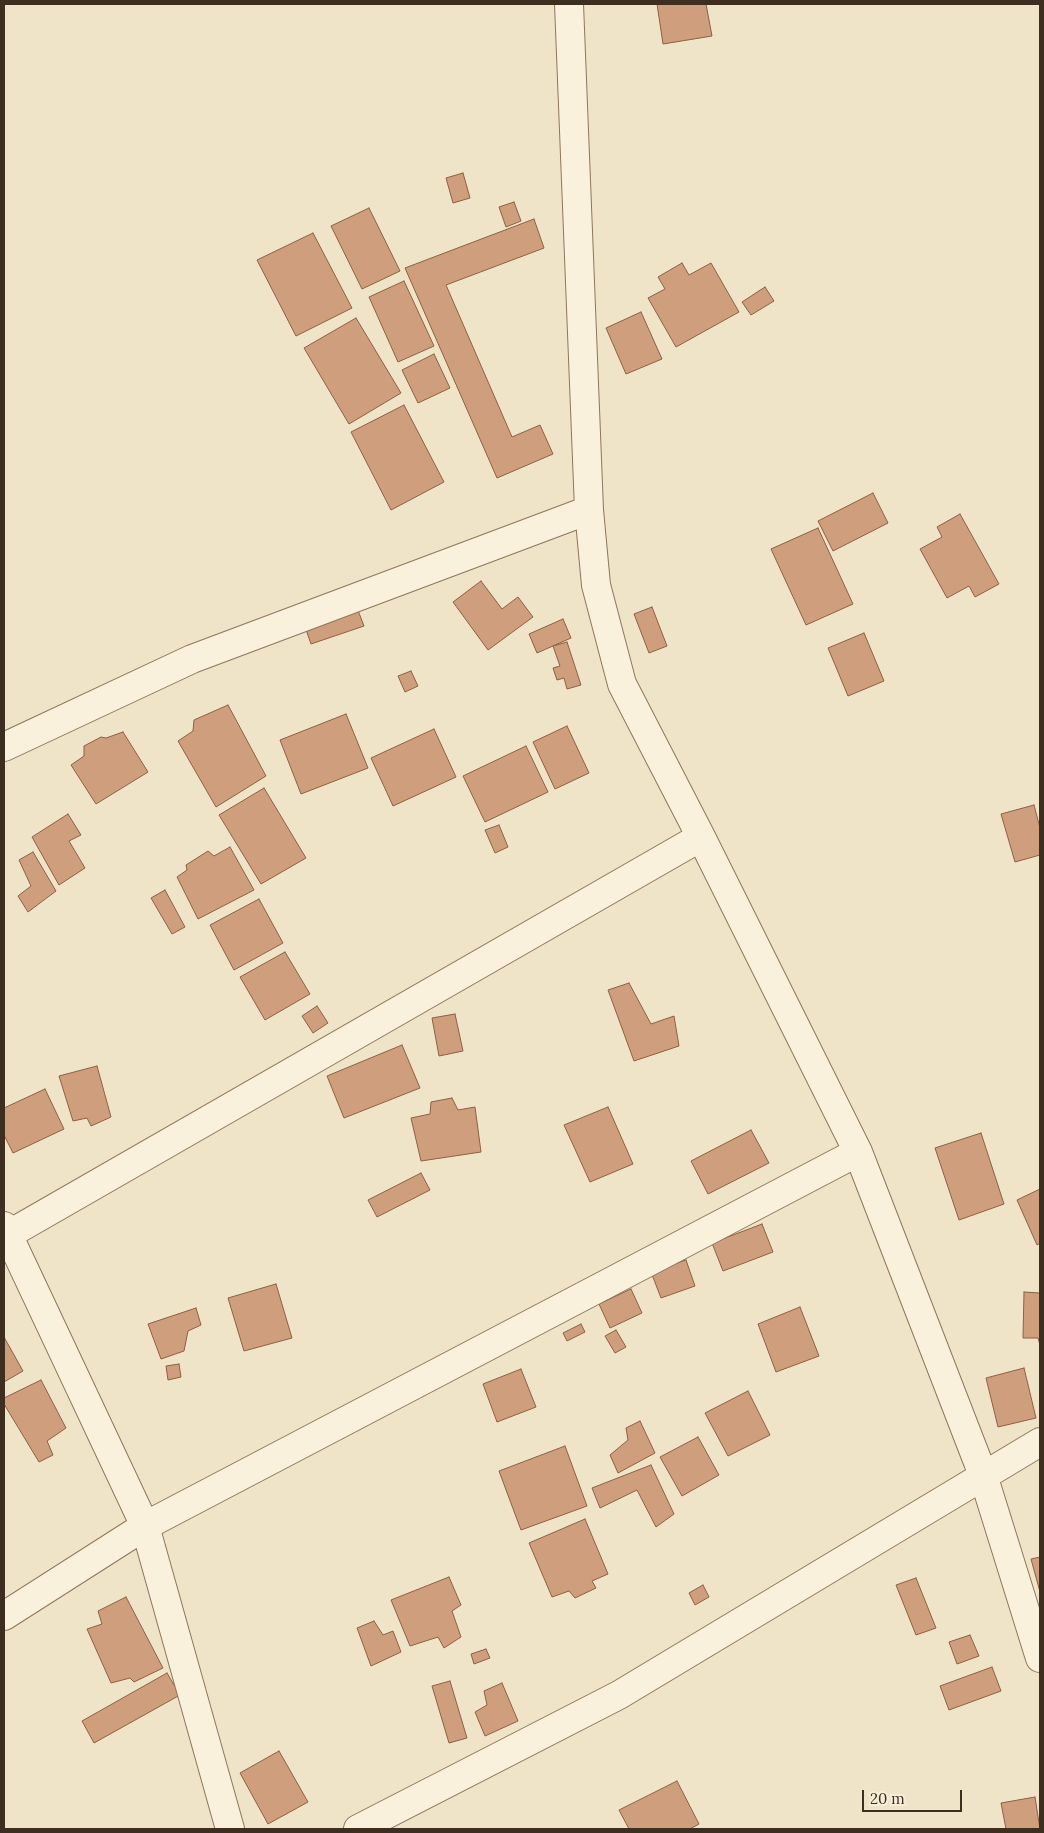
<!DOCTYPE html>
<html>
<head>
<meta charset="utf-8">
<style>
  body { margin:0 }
  #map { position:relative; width:1044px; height:1833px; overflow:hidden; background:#f0e4c8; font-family:Lora,serif }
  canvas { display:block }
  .frame { position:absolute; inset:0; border:5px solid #3d2e20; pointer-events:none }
  .scale { position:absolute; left:862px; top:1790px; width:100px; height:22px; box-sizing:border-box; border:2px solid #3d2e20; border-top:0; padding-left:6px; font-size:15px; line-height:18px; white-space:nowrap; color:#3d2e20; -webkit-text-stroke:4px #f7eed8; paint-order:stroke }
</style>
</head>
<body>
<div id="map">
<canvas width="1044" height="1833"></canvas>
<div class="frame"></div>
<div class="scale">20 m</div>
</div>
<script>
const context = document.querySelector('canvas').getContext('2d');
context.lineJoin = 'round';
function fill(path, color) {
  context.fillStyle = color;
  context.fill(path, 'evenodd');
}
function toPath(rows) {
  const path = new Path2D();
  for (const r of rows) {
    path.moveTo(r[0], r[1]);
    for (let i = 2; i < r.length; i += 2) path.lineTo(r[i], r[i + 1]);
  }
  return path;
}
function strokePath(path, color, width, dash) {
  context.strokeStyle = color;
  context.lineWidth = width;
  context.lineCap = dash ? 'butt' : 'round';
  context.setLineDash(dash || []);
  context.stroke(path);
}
const building = toPath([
  [657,4,706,4,712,36,663,44,657,4],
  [463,173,470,198,453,203,446,178,463,173],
  [514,202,521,221,506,227,499,207,514,202],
  [369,208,400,271,362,289,331,226,369,208],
  [534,219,544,248,446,285,512,437,540,425,553,454,497,478,405,268,534,219],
  [313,233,352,308,296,336,257,260,313,233],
  [682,263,689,275,711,263,739,312,676,347,648,298,665,289,658,277,682,263],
  [404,281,434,346,398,362,369,297,404,281],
  [765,287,774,301,751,315,742,302,765,287],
  [641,312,662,359,626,374,606,328,641,312],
  [356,318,401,393,349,424,304,348,356,318],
  [434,354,450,388,418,403,402,370,434,354],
  [404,405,444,482,391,510,351,432,404,405],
  [873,493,888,523,833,551,818,521,873,493],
  [960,514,999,584,975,597,969,586,947,598,920,549,942,537,937,527,960,514],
  [818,528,853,604,806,625,771,549,818,528],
  [481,581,502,609,518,597,533,617,488,650,453,602,481,581],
  [356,605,364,626,311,644,304,624,356,605],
  [652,607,667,646,649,653,634,614,652,607],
  [563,619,571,638,537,653,529,634,563,619],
  [864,633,884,681,848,696,828,648,864,633],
  [567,642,581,685,567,689,564,678,557,680,553,668,560,666,553,646,567,642],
  [411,671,418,686,405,692,398,676,411,671],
  [228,705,266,776,216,807,178,741,193,731,194,720,228,705],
  [346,714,368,768,301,794,280,740,346,714],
  [567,726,589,773,555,789,533,742,567,726],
  [434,729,456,777,393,806,371,758,434,729],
  [123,732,148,772,96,804,71,765,84,756,84,746,101,737,106,738,123,732],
  [526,746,548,792,485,822,463,776,526,746],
  [264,788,306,858,261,884,219,815,264,788],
  [1034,805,1040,828,1040,855,1015,862,1001,814,1034,805],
  [68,814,81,835,69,841,85,868,59,885,32,837,68,814],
  [499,825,508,847,495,853,485,830,499,825],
  [230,847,254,890,198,919,177,877,187,870,186,865,208,851,214,856,230,847],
  [33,852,56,891,28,912,18,896,31,886,19,860,33,852],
  [165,890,185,927,172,934,151,898,165,890],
  [259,899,283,943,234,970,210,925,259,899],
  [285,952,310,994,265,1020,240,977,285,952],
  [629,983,651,1024,674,1016,679,1046,634,1061,608,990,629,983],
  [317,1006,328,1023,313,1033,302,1016,317,1006],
  [455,1014,463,1051,439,1056,432,1018,455,1014],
  [402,1045,420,1088,344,1118,327,1076,402,1045],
  [97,1066,111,1117,91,1126,87,1118,73,1121,59,1076,97,1066],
  [45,1089,64,1129,13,1153,4,1135,4,1108,45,1089],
  [452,1098,458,1110,475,1107,481,1152,421,1161,411,1118,430,1114,431,1102,452,1098],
  [608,1107,633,1164,590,1182,564,1125,608,1107],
  [751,1130,769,1163,708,1194,691,1161,751,1130],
  [981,1133,1004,1204,959,1220,935,1148,981,1133],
  [421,1173,430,1190,377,1217,368,1200,421,1173],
  [1040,1189,1040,1243,1037,1245,1017,1200,1040,1189],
  [762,1224,773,1252,723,1271,712,1243,762,1224],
  [686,1260,695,1286,661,1298,651,1272,686,1260],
  [276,1284,292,1338,244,1351,228,1298,276,1284],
  [631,1289,642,1313,610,1328,599,1304,631,1289],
  [1024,1292,1040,1293,1040,1345,1038,1338,1023,1338,1024,1292],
  [800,1307,819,1356,776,1372,758,1324,800,1307],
  [196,1308,201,1325,188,1331,184,1351,161,1359,148,1324,196,1308],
  [581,1324,585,1332,567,1341,563,1333,581,1324],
  [616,1330,626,1347,615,1353,605,1336,616,1330],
  [4,1337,23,1371,4,1382,4,1337],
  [179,1364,181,1377,168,1380,166,1366,179,1364],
  [1024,1368,1036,1418,998,1427,986,1378,1024,1368],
  [521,1369,536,1407,497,1422,483,1384,521,1369],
  [41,1380,66,1428,47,1441,53,1455,39,1462,4,1404,4,1398,41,1380],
  [748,1391,770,1435,728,1456,705,1413,748,1391],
  [640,1421,655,1453,618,1473,610,1455,628,1440,626,1428,640,1421],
  [698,1437,719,1475,682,1496,660,1457,698,1437],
  [565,1446,587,1506,521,1530,499,1471,565,1446],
  [651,1465,674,1514,656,1527,637,1490,600,1508,592,1488,651,1465],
  [585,1519,608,1574,592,1581,596,1588,575,1598,569,1591,552,1597,529,1543,585,1519],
  [1040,1557,1040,1592,1031,1559,1040,1557],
  [449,1577,461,1605,452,1611,461,1637,444,1648,438,1637,410,1646,391,1600,449,1577],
  [916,1578,936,1628,916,1635,896,1585,916,1578],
  [703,1585,709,1597,695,1605,689,1593,703,1585],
  [126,1597,163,1668,134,1682,130,1678,111,1683,87,1629,102,1624,98,1611,126,1597],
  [374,1621,383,1635,393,1631,401,1652,371,1666,357,1628,374,1621],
  [970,1635,979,1656,957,1664,949,1642,970,1635],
  [486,1649,490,1658,474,1664,471,1654,486,1649],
  [992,1667,1001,1691,949,1710,940,1686,992,1667],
  [167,1673,180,1695,94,1743,82,1721,167,1673],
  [450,1681,467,1738,449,1743,432,1686,450,1681],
  [502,1683,518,1721,485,1736,475,1712,487,1705,484,1691,502,1683],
  [279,1751,308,1802,268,1824,240,1773,279,1751],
  [677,1781,699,1824,690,1829,629,1829,619,1810,677,1781],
  [1035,1797,1040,1829,1006,1829,1001,1803,1035,1797]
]);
const minor = toPath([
  [569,4,589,510,596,585,622,684,701,837,858,1152,983,1475,1040,1658],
  [4,747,192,659,589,510],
  [4,1226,145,1526,230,1829],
  [4,1237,701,837],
  [4,1616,145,1526,858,1152],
  [358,1829,619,1695,1040,1442]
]);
fill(building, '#cf9f7d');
strokePath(building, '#8d5f41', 1);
strokePath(minor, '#8d765c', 30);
strokePath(minor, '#faf1dc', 28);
</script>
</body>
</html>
